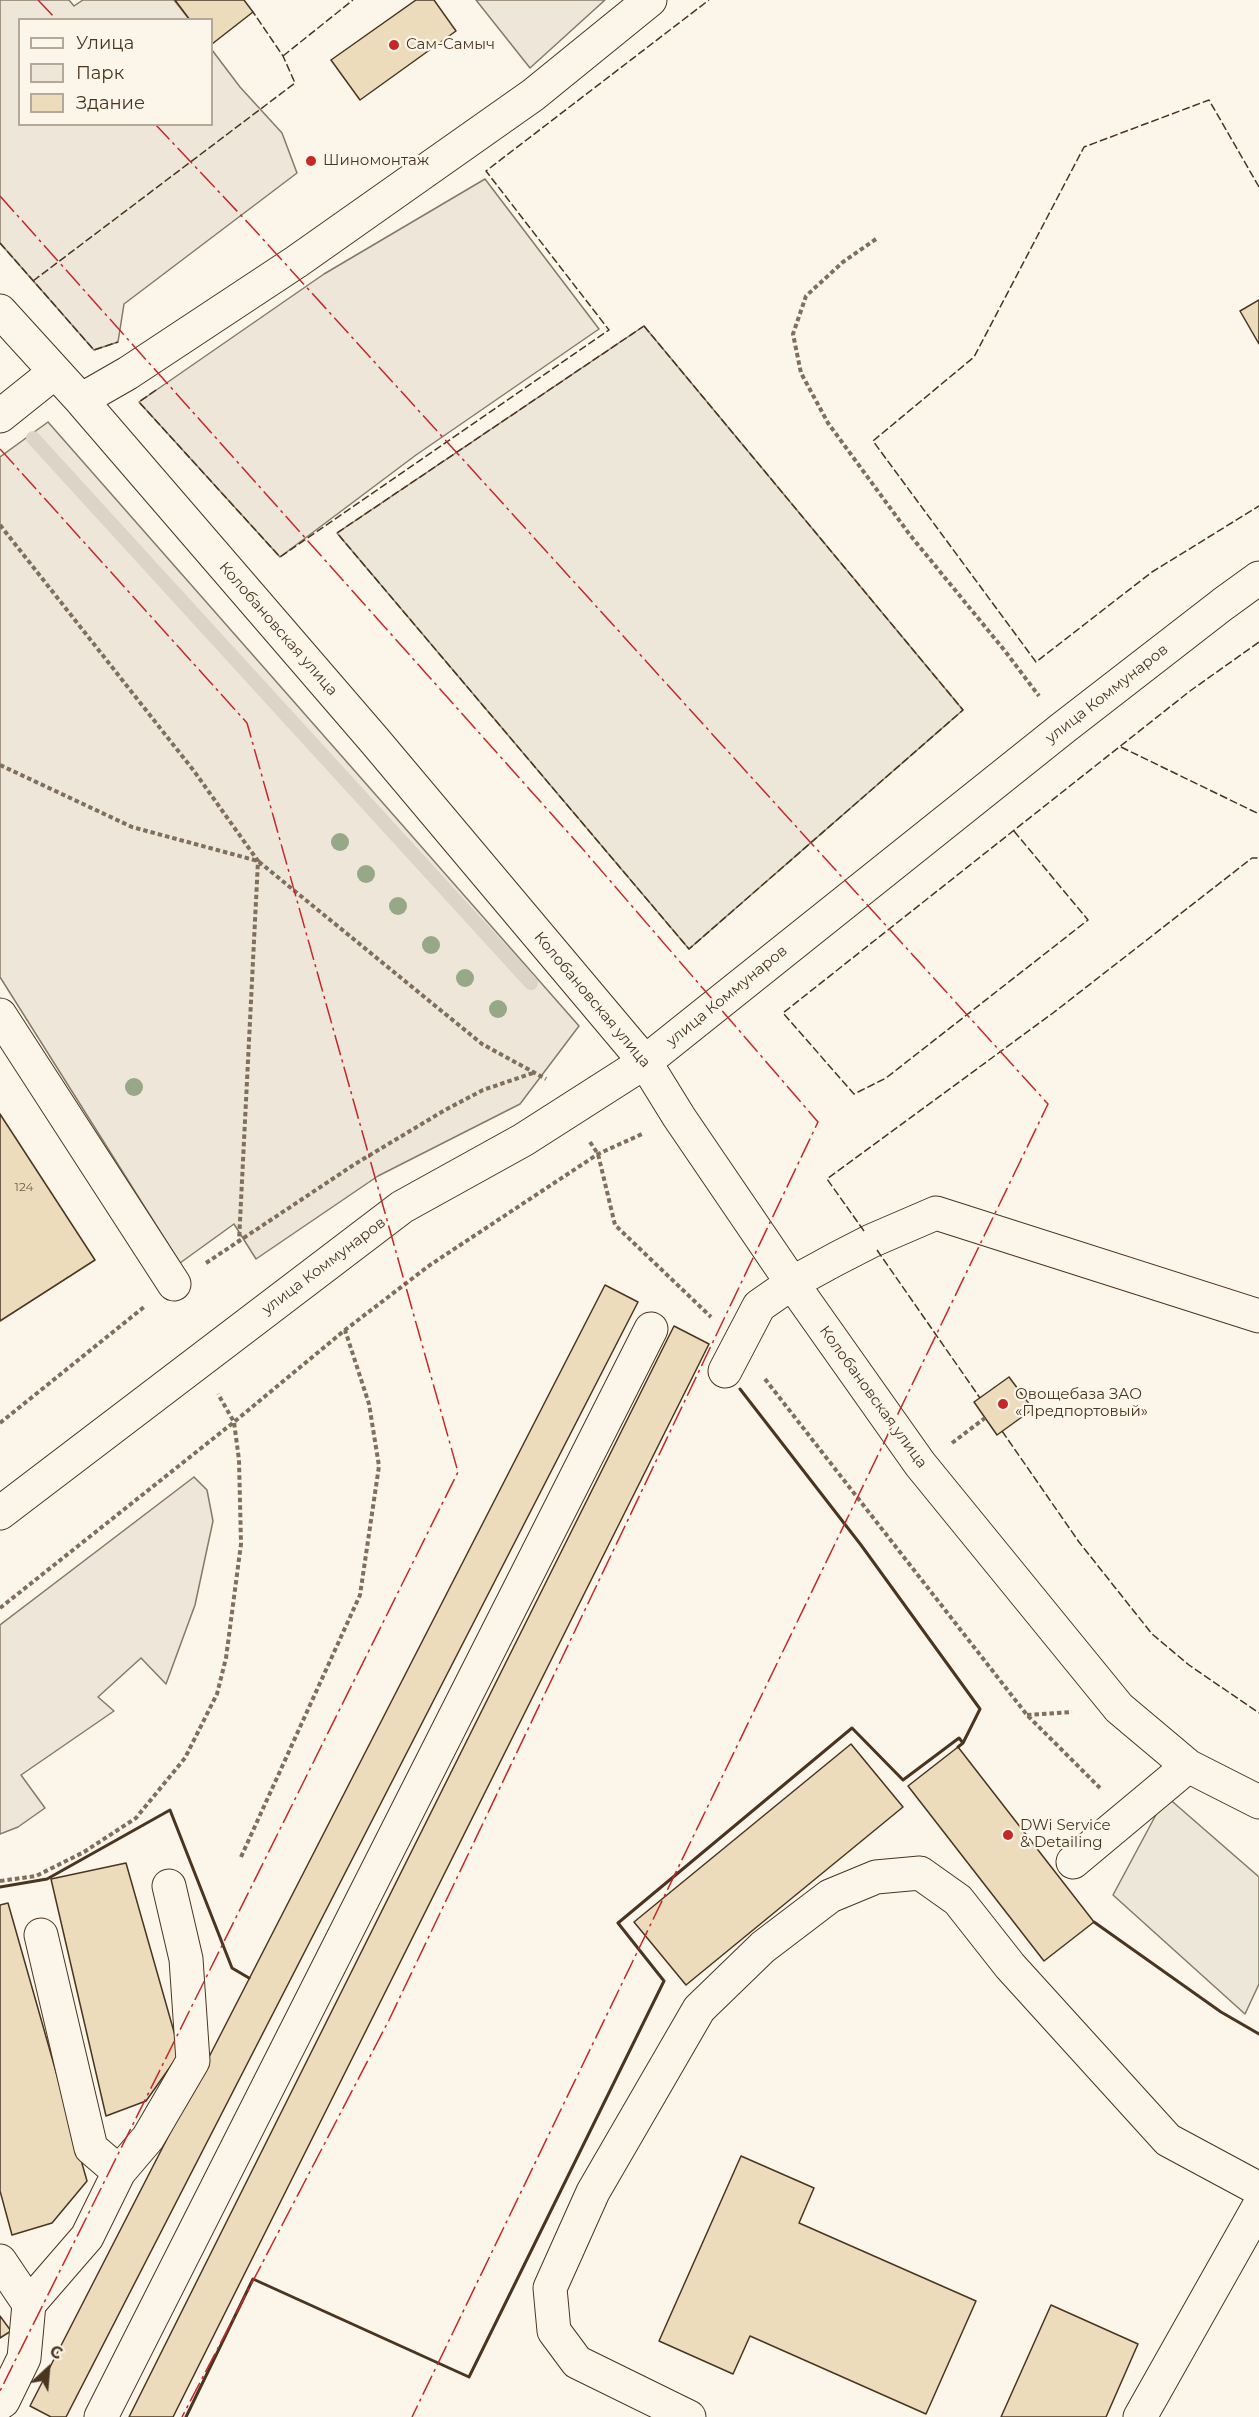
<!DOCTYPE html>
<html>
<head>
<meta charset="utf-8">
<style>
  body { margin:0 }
  #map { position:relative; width:1259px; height:2417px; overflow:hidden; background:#fbf6e9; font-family:Montserrat,sans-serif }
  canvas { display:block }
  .legend { position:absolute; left:18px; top:18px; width:195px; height:108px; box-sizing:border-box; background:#fbf6e9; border:2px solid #b4a999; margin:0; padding:8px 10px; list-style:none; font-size:18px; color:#4a3520 }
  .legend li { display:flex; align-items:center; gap:12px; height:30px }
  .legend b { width:30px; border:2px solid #b4a999 }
  .north { position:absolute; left:18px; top:2339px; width:60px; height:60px; -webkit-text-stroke:4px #fbf6e9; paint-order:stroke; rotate:26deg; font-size:16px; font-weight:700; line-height:24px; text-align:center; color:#4a3520 }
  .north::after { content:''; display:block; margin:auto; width:21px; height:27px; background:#4a3520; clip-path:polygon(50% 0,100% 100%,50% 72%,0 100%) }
</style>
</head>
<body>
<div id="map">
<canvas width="1259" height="2417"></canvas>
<ul class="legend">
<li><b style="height:8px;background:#fbf6e9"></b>Улица</li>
<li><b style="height:16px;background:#ede6d9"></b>Парк</li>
<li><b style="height:16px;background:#ecdcbc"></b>Здание</li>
</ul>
<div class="north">С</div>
</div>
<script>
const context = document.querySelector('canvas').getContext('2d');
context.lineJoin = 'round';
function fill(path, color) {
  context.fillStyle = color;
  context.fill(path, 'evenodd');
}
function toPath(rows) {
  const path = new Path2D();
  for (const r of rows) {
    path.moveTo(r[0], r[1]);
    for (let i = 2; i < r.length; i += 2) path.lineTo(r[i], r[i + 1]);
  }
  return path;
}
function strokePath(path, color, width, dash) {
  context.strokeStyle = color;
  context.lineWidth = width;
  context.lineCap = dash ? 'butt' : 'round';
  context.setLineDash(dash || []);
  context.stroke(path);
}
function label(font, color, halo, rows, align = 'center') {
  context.font = font + ' Montserrat,sans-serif';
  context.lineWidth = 4.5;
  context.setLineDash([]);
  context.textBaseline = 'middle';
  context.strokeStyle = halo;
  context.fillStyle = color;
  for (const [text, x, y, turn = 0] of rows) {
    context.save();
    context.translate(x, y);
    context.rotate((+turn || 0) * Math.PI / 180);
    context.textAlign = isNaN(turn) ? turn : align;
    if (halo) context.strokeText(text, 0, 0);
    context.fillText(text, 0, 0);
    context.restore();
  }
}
const green = toPath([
  [0,0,69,0,74,6,83,0,174,0,189,19,20,20,20,124,212,124,212,50,240,87,282,133,297,173,124,304,118,342,94,350,0,243,0,0],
  [476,0,605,0,530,68,476,0],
  [485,179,599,329,416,455,280,557,139,402,324,274,485,179],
  [48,422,579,1026,520,1104,378,1176,256,1259,234,1224,180,1263,0,977,0,457,48,422],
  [194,1477,207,1490,213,1521,195,1605,166,1684,141,1658,98,1697,114,1711,21,1775,45,1808,18,1827,0,1834,0,1625,194,1477]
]);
const parking = toPath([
  [644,326,963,710,689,949,337,533,644,326],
  [1166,1796,1259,1877,1259,1984,1245,2014,1113,1895,1166,1796]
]);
const stream = toPath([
  [33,438,531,983]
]);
const building = toPath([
  [175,0,244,0,253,12,212,44,212,20,190,20,175,0],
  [416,0,434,0,456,31,360,100,331,60,416,0],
  [1259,300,1259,344,1240,311,1259,300],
  [0,1114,95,1260,0,1321,0,1114],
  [605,1285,638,1302,66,2417,51,2417,30,2406,605,1285],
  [674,1326,709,1344,173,2417,129,2417,674,1326],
  [1009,1377,1033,1409,997,1435,974,1402,1009,1377],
  [851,1744,903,1807,686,1985,634,1922,851,1744],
  [958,1747,1094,1922,1044,1961,908,1786,958,1747],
  [126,1863,180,2053,146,2101,106,2116,51,1879,126,1863],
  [8,1903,87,2181,52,2223,12,2235,0,2191,0,1905,8,1903],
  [741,2156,814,2188,799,2223,976,2301,926,2414,750,2336,733,2374,659,2341,741,2156],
  [1051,2305,1138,2344,1106,2417,1001,2417,1051,2305],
  [0,2316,11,2331,0,2338,0,2316]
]);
const path = toPath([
  [876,239,843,262,806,296,793,334,801,373,828,423,910,535,1005,651,1039,696],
  [0,525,194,771,258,861,239,1241],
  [0,765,132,827,258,861,482,1044,546,1079],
  [590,1142,598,1154,615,1225,711,1317],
  [206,1263,355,1164,445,1110,483,1090,533,1073],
  [765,1379,1027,1715,1100,1788],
  [0,1423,144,1307],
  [952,1443,985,1418],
  [0,1608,234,1422,345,1330,430,1265,598,1154,642,1134],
  [1027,1715,1072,1712],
  [241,1857,360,1595,379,1466,369,1404,345,1330],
  [0,1881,36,1876,84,1852,136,1818,185,1758,217,1694,226,1658,241,1544,239,1460,234,1422,218,1394]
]);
const minor = toPath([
  [0,311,81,400,375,741,645,1062,679,1117,792,1283,920,1464,1119,1708,1188,1766,1259,1802],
  [81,400,128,373,296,262,533,95,650,0],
  [0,416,55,372],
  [0,1015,174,1284],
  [725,1371,759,1306,792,1283,836,1259,871,1241,936,1213,1259,1316],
  [0,1513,402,1207,523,1140,645,1062,1063,728,1223,604,1259,578],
  [1073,1862,1188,1766],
  [119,2172,148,2138,193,2061,186,1959,169,1886],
  [0,2261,29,2304,24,2358,3,2401,0,2403],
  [29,2304,87,2237,119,2172,91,2148,41,1935],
  [101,2417,651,1329],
  [689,2417,577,2362,554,2331,550,2288,593,2192,699,2009,763,1947,830,1896,876,1877,920,1873,958,1900,1010,1966,1168,2140,1259,2189],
  [1140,2417,1259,2206]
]);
const fence = toPath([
  [283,56,353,0],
  [1259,187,1209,100,1084,147,974,357,873,441,1036,662,1152,572,1259,506],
  [0,243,94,350,118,342],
  [33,281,295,83,283,56,253,12],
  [644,326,963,710,689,949,337,533,644,326],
  [156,390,139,402,280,557,609,330,486,171,709,0],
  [1121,747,1259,814],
  [1014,831,1088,920,886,1078,854,1094,783,1013,1190,691,1259,642],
  [864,1231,827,1179,1053,1013,1252,858,1259,858],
  [877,1250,980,1398],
  [1002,1431,1079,1542,1152,1634,1189,1665,1259,1713]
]);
const wall = toPath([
  [740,1389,861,1545,980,1709,963,1743],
  [0,1887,47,1879,170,1810,232,1968,249,1978],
  [1094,1922,1221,2012,1259,2034],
  [186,2417,253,2279,469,2377,664,1981,618,1923,852,1728,903,1780,959,1738,963,1743,958,1747]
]);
const power = toPath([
  [38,0,57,20],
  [155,124,251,226,1048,1104,412,2417],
  [0,196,581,847,818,1122,389,2020,182,2417],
  [0,449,247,723,458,1472,0,2391]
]);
const trees = [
  [340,842],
  [366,874],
  [398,906],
  [431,945],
  [465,978],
  [498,1009],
  [134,1087]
];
const markers = [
  [394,45,6,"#c62828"],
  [311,161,6,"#c62828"],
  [1003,1404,6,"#c62828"],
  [1008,1835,6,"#c62828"]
];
const numberNames = [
  ["124",24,1187]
];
const poiNames = [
  ["Сам-Самыч",406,45],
  ["Шиномонтаж",323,161],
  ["Овощебаза ЗАО",1015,1395],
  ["«Предпортовый»",1015,1412],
  ["DWi Service",1020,1826],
  ["& Detailing",1020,1843]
];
const streetNames = [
  ["Колобановская улица",278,629,49],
  ["улица Коммунаров",1107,694,-38],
  ["улица Коммунаров",727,996,-39],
  ["Колобановская улица",592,1000,50],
  ["улица Коммунаров",324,1266,-37],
  ["Колобановская улица",873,1397,54]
];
fill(green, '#ede6d9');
strokePath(green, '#887966', 1.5);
fill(parking, '#ede7d9');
strokePath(parking, '#887966', 1.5);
strokePath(stream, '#dcd4c6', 14);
fill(building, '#ecdcbc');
strokePath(building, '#4a3520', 1.5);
strokePath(minor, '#4a3520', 35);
strokePath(path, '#7f6f5c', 4, [4.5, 3]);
strokePath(minor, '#fbf6e9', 33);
strokePath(fence, '#4a3520', 1.5, [8, 3]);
strokePath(wall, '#4a3520', 3);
strokePath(power, '#c62828', 1.5, [21, 4.5, 3, 4.5]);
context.fillStyle = '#96a887';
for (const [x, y] of trees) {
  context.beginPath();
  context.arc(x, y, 9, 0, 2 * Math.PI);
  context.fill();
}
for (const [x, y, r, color] of markers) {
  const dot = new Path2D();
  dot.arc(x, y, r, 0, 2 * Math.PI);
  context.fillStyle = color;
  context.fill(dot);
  strokePath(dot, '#fbf6e9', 2);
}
label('12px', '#725f47', null, numberNames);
label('15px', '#4a3520', '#fbf6e9', poiNames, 'left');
label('15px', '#4a3520', '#fbf6e9', streetNames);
</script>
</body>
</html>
